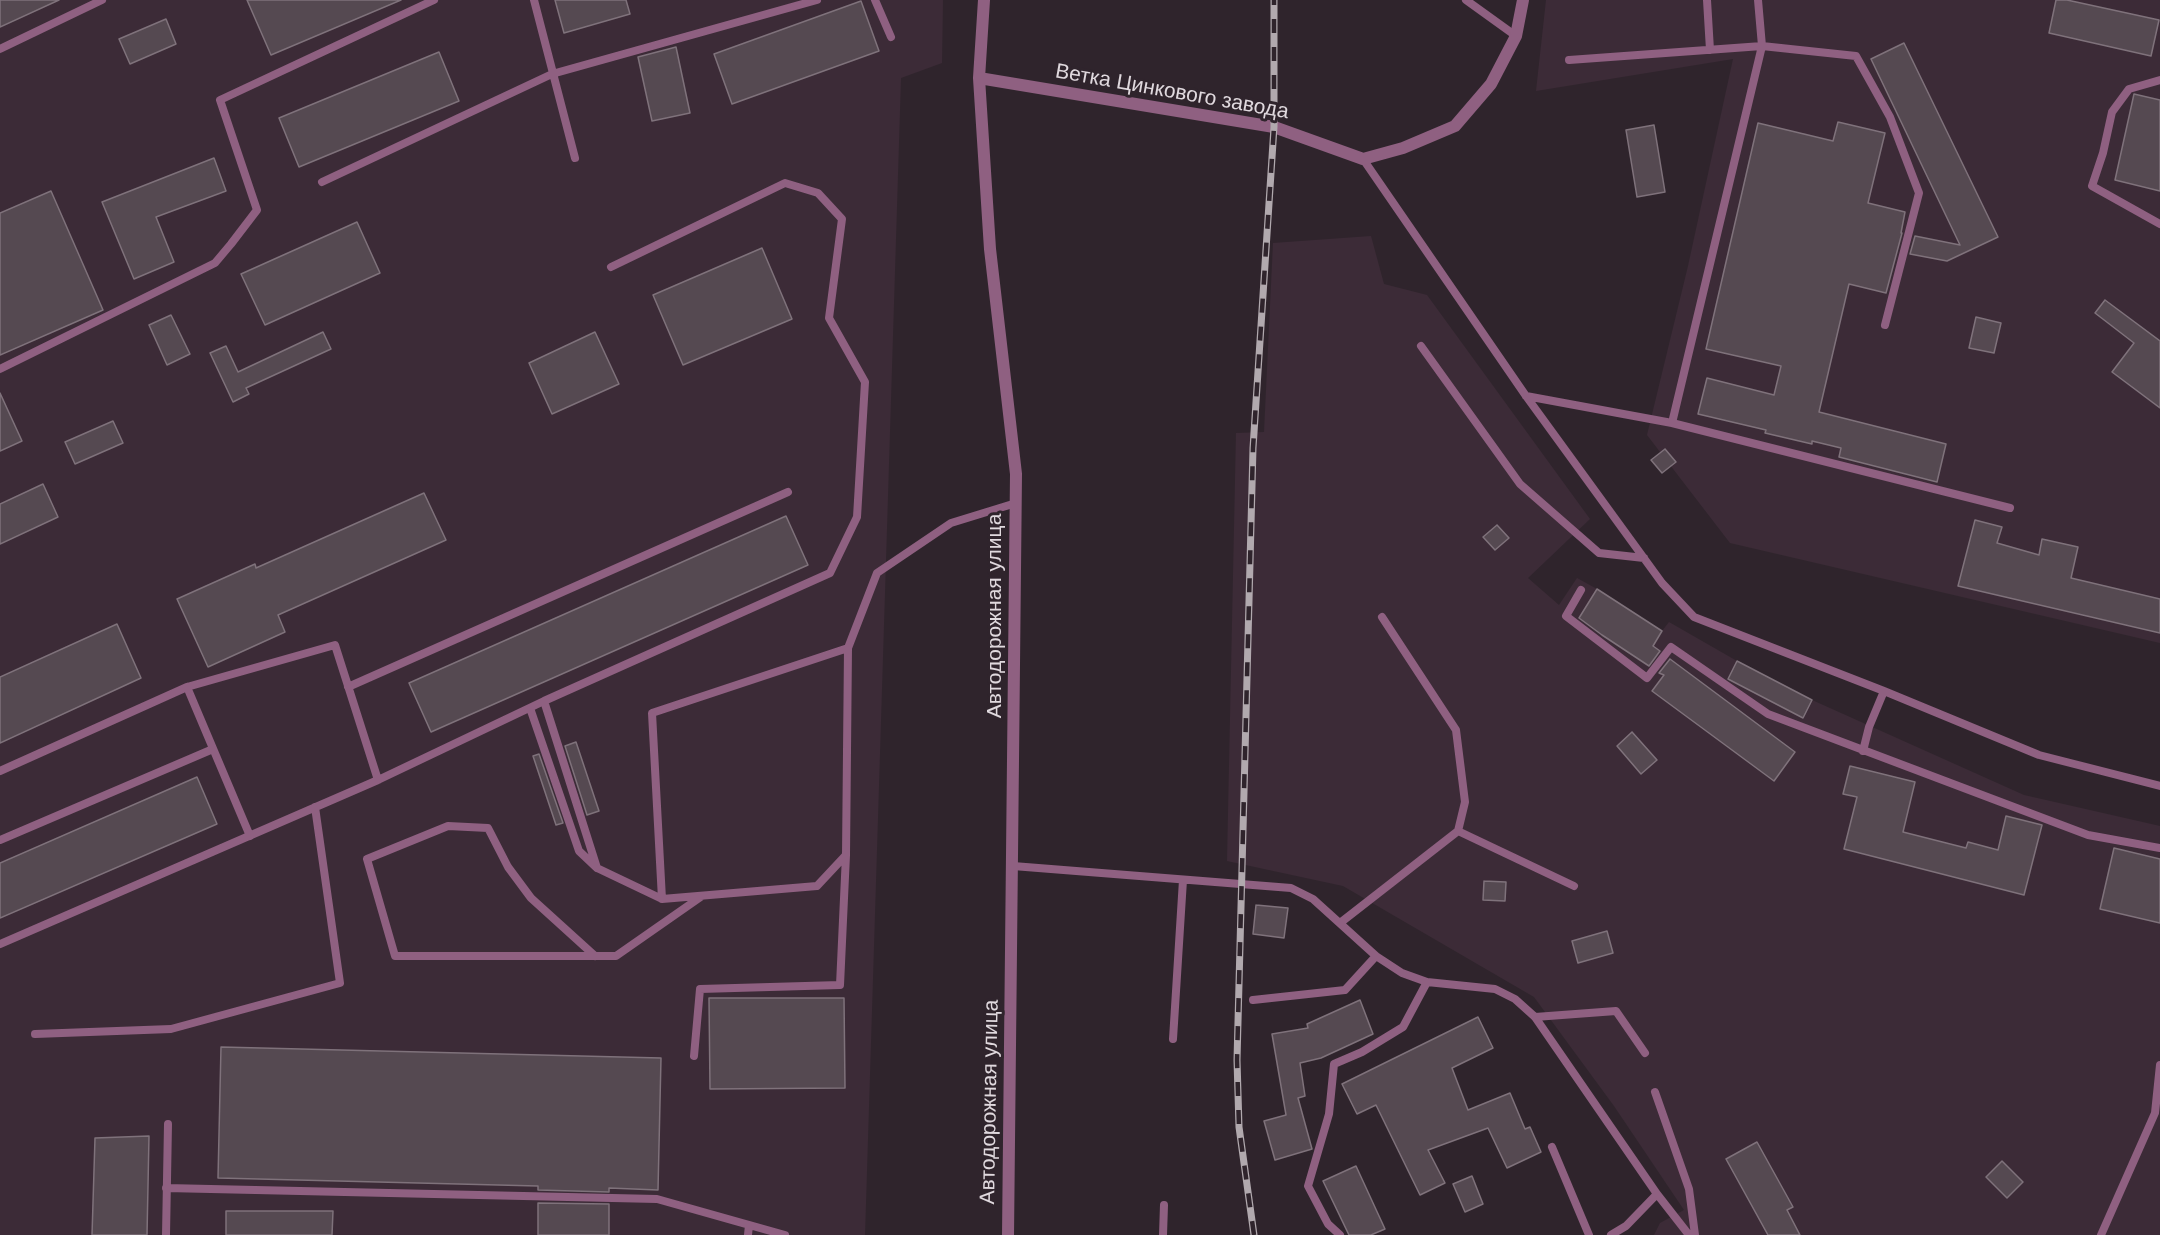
<!DOCTYPE html>
<html>
<head>
<meta charset="utf-8">
<style>
  body { margin:0 }
  canvas { display:block; background:#2f242c }
</style>
</head>
<body>
<canvas width="2160" height="1235"></canvas>
<script>
const context = document.querySelector('canvas').getContext('2d');
context.lineJoin = 'round';
function fill(path, color) {
  context.fillStyle = color;
  context.fill(path, 'evenodd');
}
function toPath(rows) {
  const path = new Path2D();
  for (const r of rows) {
    path.moveTo(r[0], r[1]);
    for (let i = 2; i < r.length; i += 2) path.lineTo(r[i], r[i + 1]);
  }
  return path;
}
function strokePath(path, color, width, dash) {
  context.strokeStyle = color;
  context.lineWidth = width;
  context.lineCap = dash ? 'butt' : 'round';
  context.setLineDash(dash || []);
  context.stroke(path);
}
function label(font, color, halo, rows, align = 'center') {
  context.font = font + ' Helvetica,sans-serif';
  context.lineWidth = 6;
  context.setLineDash([]);
  context.textBaseline = 'middle';
  context.strokeStyle = halo;
  context.fillStyle = color;
  for (const [text, x, y, turn = 0] of rows) {
    context.save();
    context.translate(x, y);
    context.rotate((+turn || 0) * Math.PI / 180);
    context.textAlign = isNaN(turn) ? turn : align;
    if (halo) context.strokeText(text, 0, 0);
    context.fillText(text, 0, 0);
    context.restore();
  }
}
const built = toPath([
  [0,0,943,0,942,63,901,78,865,1235,0,1235],
  [1546,0,2160,0,2160,643,1730,543,1647,435,1688,266,1733,59,1536,91],
  [1371,236,1384,284,1427,295,1590,519,1528,578,1559,605,1577,578,1597,589,1662,631,1669,622,1737,661,1812,700,2024,795,2160,826,2160,1235,1654,1235,1660,1223,1684,1210,1614,1106,1534,997,1343,886,1227,861,1236,433,1264,432,1273,243]
]);
const building = toPath([
  [0,0,59,0,0,27,0,0],
  [247,0,401,0,271,55,247,0],
  [555,0,626,0,630,14,564,33,555,0],
  [2056,0,2067,0,2159,20,2151,56,2049,33,2056,0],
  [861,1,879,51,732,104,714,54,861,1],
  [166,19,176,44,130,64,119,39,166,19],
  [1904,43,1998,237,1947,261,1910,254,1915,236,1960,245,1871,59,1904,43],
  [676,47,690,113,652,121,638,57,676,47],
  [439,52,459,101,299,167,279,118,439,52],
  [2134,94,2160,100,2160,191,2115,180,2134,94],
  [1838,122,1885,133,1868,203,1905,212,1901,233,1902,233,1886,293,1849,284,1819,412,1946,444,1937,482,1839,457,1841,448,1812,441,1812,444,1765,433,1766,430,1698,414,1707,378,1774,395,1781,366,1706,349,1758,123,1833,141,1838,122],
  [1654,125,1665,192,1637,197,1626,130,1654,125],
  [214,158,226,191,156,217,174,262,134,279,102,202,214,158],
  [51,191,103,310,0,355,0,213,51,191],
  [357,222,380,273,265,325,241,274,357,222],
  [762,248,792,319,683,365,653,295,762,248],
  [2105,300,2160,341,2160,408,2112,372,2134,343,2095,313,2105,300],
  [171,315,190,354,167,365,149,325,171,315],
  [1976,317,2001,323,1994,353,1969,348,1976,317],
  [323,332,331,349,246,388,249,394,233,402,210,353,226,346,238,372,323,332],
  [595,332,619,384,552,414,529,363,595,332],
  [0,393,22,441,0,451,0,393],
  [113,421,123,443,75,464,65,442,113,421],
  [1665,449,1676,462,1662,473,1651,460,1665,449],
  [43,484,58,517,0,544,0,504,43,484],
  [424,493,446,540,278,615,285,632,208,667,177,599,255,564,256,568,424,493],
  [786,516,808,565,431,732,409,683,786,516],
  [1975,520,2002,527,1997,543,2039,555,2042,539,2078,547,2071,578,2160,599,2160,633,1958,586,1975,520],
  [1497,525,1509,538,1495,550,1483,537,1497,525],
  [1597,589,1662,631,1653,646,1660,651,1649,666,1602,635,1579,618,1597,589],
  [117,624,141,678,0,743,0,677,117,624],
  [1670,659,1795,752,1774,781,1652,691,1664,675,1659,673,1670,659],
  [1737,661,1812,700,1803,718,1728,679,1737,661],
  [1632,732,1657,760,1641,774,1617,746,1632,732],
  [576,742,599,811,587,815,565,746,576,742],
  [539,754,563,823,556,825,533,756,539,754],
  [1850,766,1915,782,1903,832,1966,848,1968,842,1998,850,2006,816,2042,825,2024,895,1844,849,1857,797,1843,794,1850,766],
  [197,777,217,824,0,918,0,863,197,777],
  [2114,848,2160,859,2160,923,2100,909,2114,848],
  [1484,881,1506,882,1505,901,1483,900,1484,881],
  [1256,905,1288,908,1284,938,1253,934,1256,905],
  [1607,931,1613,953,1578,963,1572,941,1607,931],
  [709,998,844,998,845,1088,710,1089,709,998],
  [1360,1000,1373,1034,1321,1058,1300,1063,1305,1096,1298,1098,1312,1149,1275,1160,1264,1121,1286,1115,1272,1034,1308,1028,1307,1024,1360,1000],
  [1478,1017,1493,1048,1452,1068,1468,1110,1510,1093,1525,1129,1530,1127,1541,1152,1507,1168,1488,1128,1428,1150,1445,1183,1420,1195,1376,1105,1357,1114,1342,1084,1478,1017],
  [221,1047,661,1058,658,1190,609,1188,609,1192,538,1190,538,1186,218,1178,221,1047],
  [149,1136,147,1235,92,1235,95,1138,149,1136],
  [1757,1142,1793,1207,1787,1210,1800,1235,1768,1235,1726,1159,1757,1142],
  [2002,1161,2023,1182,2007,1198,1986,1177,2002,1161],
  [1356,1166,1385,1229,1371,1235,1349,1235,1323,1181,1356,1166],
  [1472,1176,1483,1204,1465,1212,1453,1184,1472,1176],
  [538,1203,609,1204,609,1235,538,1235,538,1203],
  [226,1211,333,1211,332,1235,226,1235,226,1211]
]);
const service = toPath([
  [534,0,575,158],
  [875,0,891,37],
  [1466,0,1516,36],
  [1707,0,1710,50],
  [0,49,102,0],
  [1569,60,1762,46,1856,56,1890,117,1919,193,1885,325],
  [2160,80,2129,89,2112,112,2103,153,2092,186,2160,224],
  [1363,159,1526,396,1662,583,1694,617,1884,691,2039,755,2160,786],
  [322,182,552,74,817,0],
  [1421,346,1520,484,1599,553,1644,558],
  [0,369,215,263,231,244,257,210,220,100,434,0],
  [1526,396,1672,423,2010,508],
  [1672,423,1762,46,1758,0],
  [1581,590,1566,616,1647,678,1671,647,1768,714,2088,835,2160,848],
  [187,687,335,645,378,780],
  [348,687,788,492],
  [530,708,579,851,597,868,544,701],
  [1863,751,1869,727,1884,691],
  [0,771,187,687,250,836],
  [1458,831,1574,886],
  [0,840,213,749],
  [1013,866,1291,888,1313,899,1376,956,1402,973,1427,982,1495,989,1515,999,1535,1017,1657,1194,1626,1226,1611,1235],
  [597,868,662,899,817,886,846,855,848,648,877,573,951,523,1016,503],
  [662,899,652,713,848,648],
  [1340,923,1458,831,1465,802,1456,730,1382,617],
  [0,944,378,780,544,701,830,573,857,517,865,382,829,318,842,219,818,193,785,183,611,267],
  [595,956,531,898,508,867,488,828,448,826,367,859,395,956,616,956,702,896],
  [1253,1000,1345,990,1376,956],
  [1535,1017,1616,1011,1645,1053],
  [35,1034,171,1029,340,983,315,807],
  [1173,1039,1183,880],
  [694,1056,700,989,840,985,846,855],
  [1655,1092,1689,1189,1695,1235],
  [1552,1147,1589,1235],
  [166,1188,657,1199,785,1235],
  [1657,1194,1689,1235],
  [166,1235,168,1124],
  [748,1235,749,1225],
  [1163,1235,1164,1205],
  [1340,1235,1328,1224,1308,1186,1329,1114,1334,1064,1362,1052,1403,1027,1427,982],
  [2101,1235,2155,1113,2160,1065]
]);
const minor = toPath([
  [984,0,979,78,990,249,1016,474,1008,1235],
  [979,78,1274,127,1363,159,1403,148,1455,126,1491,84,1516,36,1523,0]
]);
const rail = toPath([
  [1254,1235,1239,1127,1237,1060,1253,448,1274,127,1274,0]
]);
const streetNames = [
  ["Ветка Цинкового завода",1172,92,10],
  ["Автодорожная улица",995,616,-90],
  ["Автодорожная улица",990,1102,-89]
];
fill(built, '#3c2b37');
fill(building, '#554951');
strokePath(building, '#7f727b', 1.5);
strokePath(service, '#8f6081', 8);
strokePath(minor, '#8f6081', 12);
strokePath(rail, '#b1a9ae', 7);
strokePath(rail, '#2f242c', 4.5, [14]);
label('21px', '#e0d9de', '#2f242c', streetNames);
</script>
</body>
</html>
